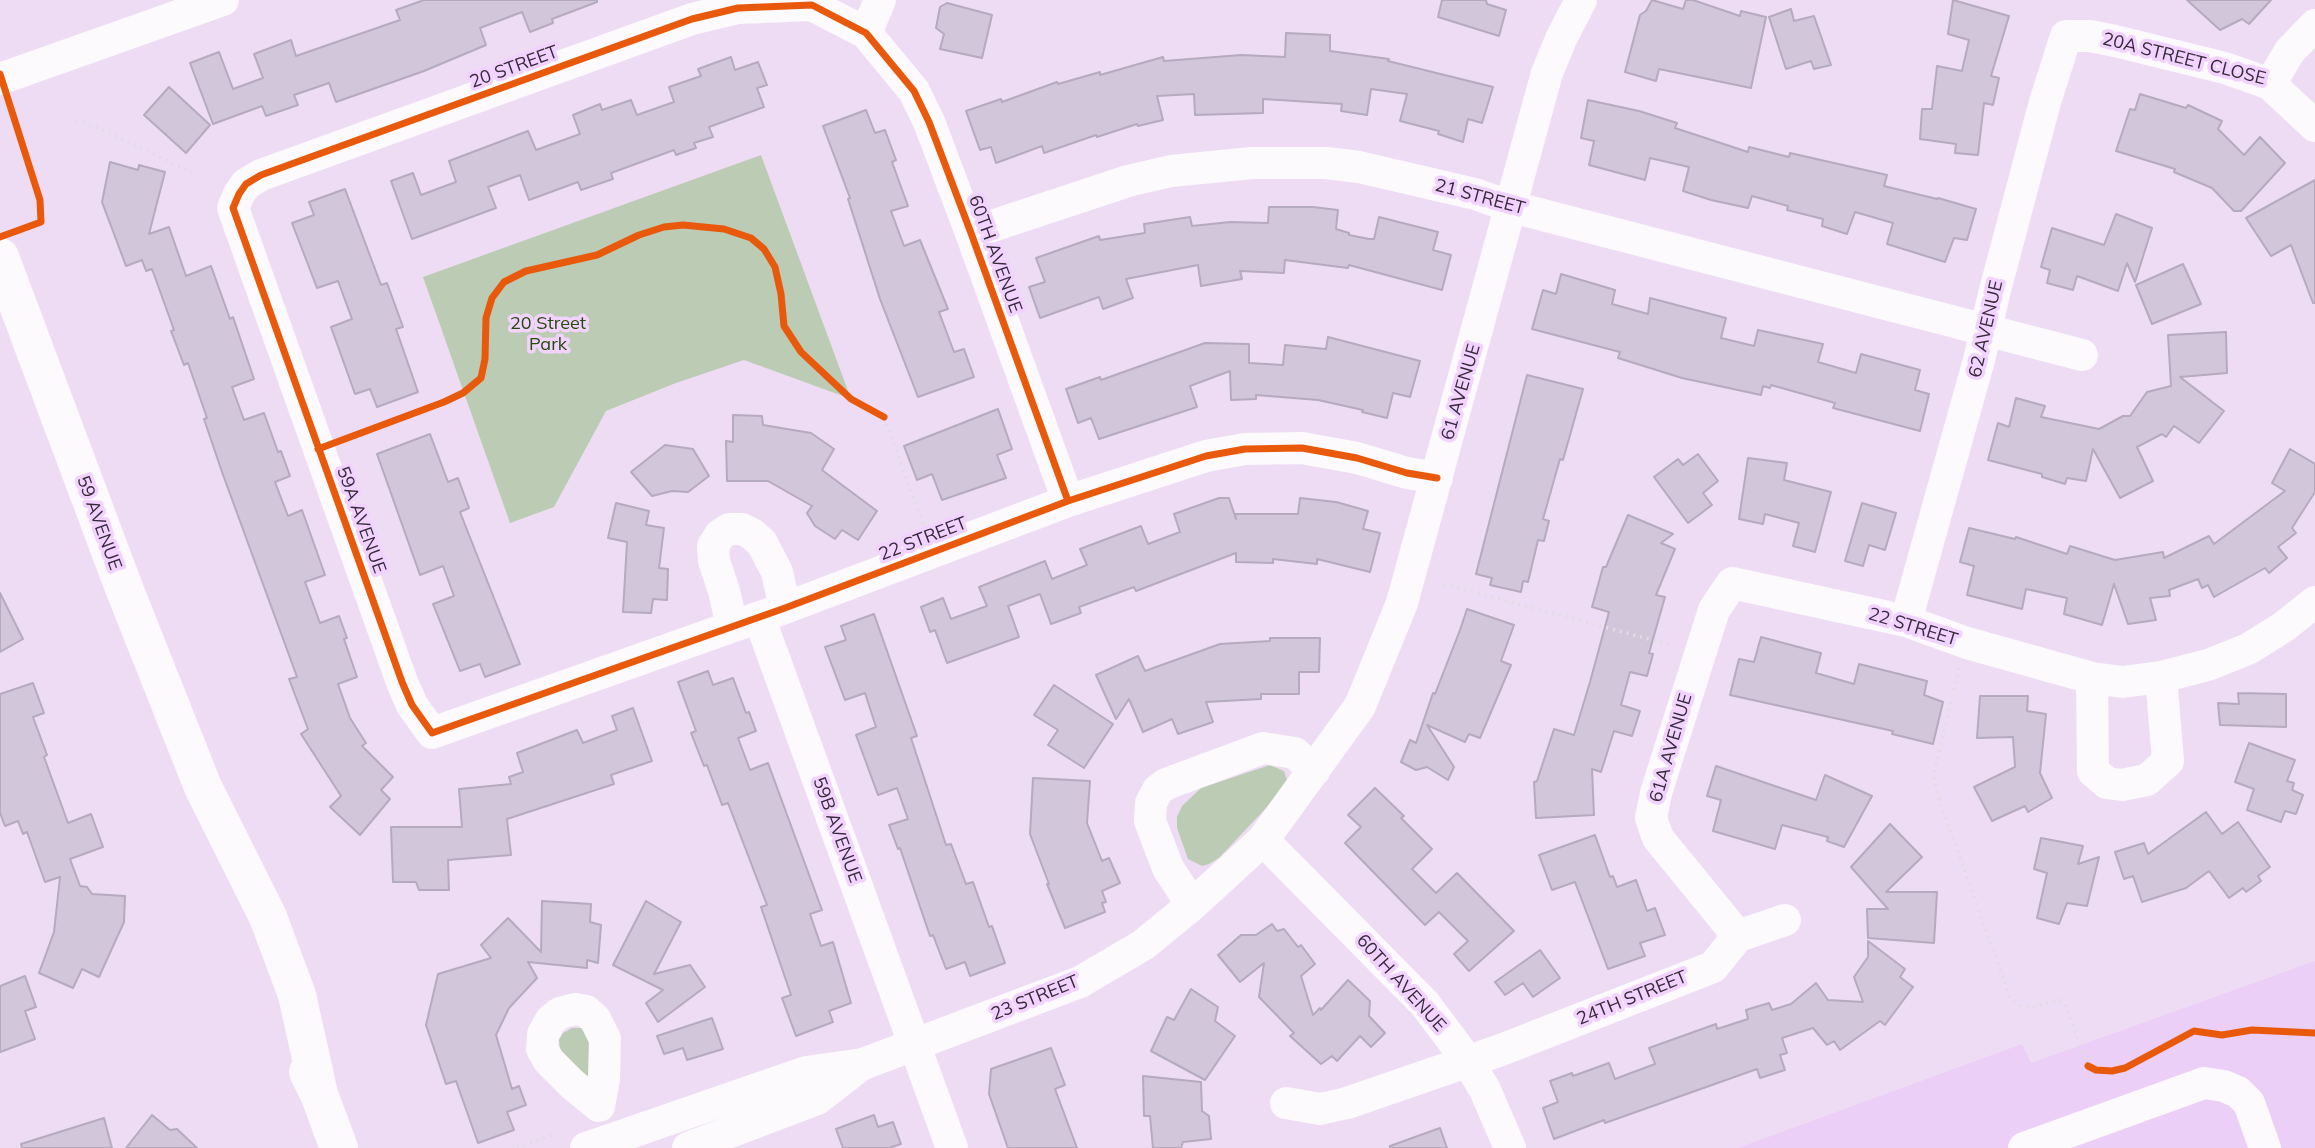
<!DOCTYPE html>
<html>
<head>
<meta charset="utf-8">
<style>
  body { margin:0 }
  canvas { display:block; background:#eedcf4 }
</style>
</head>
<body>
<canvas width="2315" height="1148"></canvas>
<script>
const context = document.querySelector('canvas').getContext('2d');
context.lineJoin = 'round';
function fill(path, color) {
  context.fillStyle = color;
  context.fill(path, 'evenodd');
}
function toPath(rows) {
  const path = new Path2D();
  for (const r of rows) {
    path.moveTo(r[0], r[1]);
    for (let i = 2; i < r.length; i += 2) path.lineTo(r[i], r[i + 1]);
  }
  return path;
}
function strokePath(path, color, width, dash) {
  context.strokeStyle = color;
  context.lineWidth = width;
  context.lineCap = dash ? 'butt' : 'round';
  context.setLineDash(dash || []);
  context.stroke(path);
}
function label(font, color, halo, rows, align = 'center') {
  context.font = font + ' Mulish,sans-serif';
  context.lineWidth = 7;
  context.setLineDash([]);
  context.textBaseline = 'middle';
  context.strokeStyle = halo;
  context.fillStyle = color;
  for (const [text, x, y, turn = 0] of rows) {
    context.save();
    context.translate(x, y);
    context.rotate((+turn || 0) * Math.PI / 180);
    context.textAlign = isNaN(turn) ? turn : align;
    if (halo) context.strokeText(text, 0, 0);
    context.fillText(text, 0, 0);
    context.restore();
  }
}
const built = toPath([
  [2315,961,2315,1148,1738,1148,2022,1044,2031,1063]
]);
const green = toPath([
  [761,155,851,399,744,360,676,383,606,411,554,507,510,523,423,277],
  [1270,765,1284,771,1287,780,1283,790,1219,858,1209,864,1202,866,1188,859,1177,828,1177,817,1182,806,1201,788],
  [572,1028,582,1028,591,1036,591,1079,586,1080,565,1059,560,1049,559,1040,563,1033]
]);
const building = toPath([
  [424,0,597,0,597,2,552,19,553,23,530,32,522,12,480,28,486,45,424,71,336,102,329,83,294,95,298,105,266,116,262,106,213,124,190,63,219,52,233,89,263,78,254,54,291,40,296,56,400,20,396,10,424,0],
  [1442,0,1486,0,1487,4,1506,10,1499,36,1438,17,1442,0],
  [1652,0,1683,9,1686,0,1693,0,1740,16,1741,11,1766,17,1751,88,1659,69,1656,81,1625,72,1640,15,1646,11,1652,0],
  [1953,0,2009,16,1991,76,1999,78,1993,105,1984,103,1978,155,1955,153,1956,144,1920,139,1922,109,1932,109,1937,66,1962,71,1969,40,1948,34,1953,0],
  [2187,0,2271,0,2249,24,2242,19,2220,30,2187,0],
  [947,3,992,15,982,58,940,49,944,34,936,28,940,7,947,3],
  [1791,9,1794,21,1814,16,1831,65,1814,69,1811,61,1786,69,1769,17,1791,9],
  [1286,33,1330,35,1330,51,1389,59,1388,61,1493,87,1482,123,1468,119,1463,142,1438,134,1439,131,1400,121,1407,94,1371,89,1367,115,1341,111,1342,104,1263,99,1263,113,1195,115,1194,94,1157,96,1163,120,1138,126,1137,124,1097,137,1096,135,1044,153,1042,146,996,163,991,147,980,150,966,111,1001,99,1002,102,1057,82,1058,84,1100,72,1100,75,1163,57,1164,61,1241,55,1285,57,1286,33],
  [731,57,735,70,758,62,767,85,757,88,764,107,709,127,713,137,694,143,696,148,676,155,674,150,611,173,613,179,581,190,578,182,529,200,520,175,488,187,496,208,412,239,391,181,413,173,421,195,456,182,449,161,528,131,536,150,580,134,573,115,600,104,602,110,631,100,637,115,674,102,669,87,701,76,698,69,731,57],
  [169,87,210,125,186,153,144,115,169,87],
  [2140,94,2186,108,2188,105,2222,121,2218,129,2244,155,2260,137,2285,163,2241,211,2234,211,2212,188,2174,172,2175,169,2116,151,2130,109,2135,110,2140,94],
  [1588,100,1639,111,1677,123,1675,128,1748,152,1749,147,1789,157,1790,153,1887,175,1884,186,1937,199,1938,198,1976,209,1967,240,1954,238,1945,262,1887,244,1893,223,1855,212,1847,234,1822,226,1823,219,1787,210,1788,206,1752,196,1748,208,1711,200,1683,191,1689,167,1650,158,1645,180,1589,165,1594,141,1581,138,1588,100],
  [866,110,875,133,885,130,896,160,892,162,908,206,891,211,904,246,920,240,948,309,939,312,954,352,964,349,974,377,918,397,880,299,848,199,850,198,823,126,866,110],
  [110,162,138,170,139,165,165,172,149,234,169,227,186,276,211,266,230,319,233,317,254,379,232,387,244,420,264,413,278,452,281,451,290,476,275,482,288,516,302,510,325,575,305,582,320,623,339,616,347,638,344,639,357,677,338,684,350,718,366,743,362,746,393,777,381,790,390,799,360,835,330,807,341,796,301,734,308,729,289,679,297,677,222,472,204,419,207,418,188,363,184,365,171,331,174,330,152,269,146,271,142,260,126,266,102,202,110,162],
  [2315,180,2315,303,2313,303,2291,245,2271,256,2246,218,2315,180],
  [345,189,381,285,387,283,403,327,396,329,418,392,377,407,370,389,355,394,331,327,352,319,338,281,317,288,292,223,314,215,309,202,345,189],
  [1269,207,1313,207,1338,210,1336,229,1349,233,1349,235,1369,239,1374,239,1379,217,1438,232,1433,250,1451,255,1442,290,1349,265,1348,268,1285,260,1284,273,1240,271,1242,279,1201,286,1198,265,1126,279,1133,298,1103,309,1099,297,1040,318,1029,287,1045,282,1036,258,1099,236,1100,240,1145,233,1144,224,1190,217,1192,226,1230,222,1268,223,1269,207],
  [2116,214,2152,228,2135,282,2127,263,2118,291,2077,276,2073,290,2047,283,2050,270,2041,267,2052,228,2104,245,2116,214],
  [2183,264,2201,304,2152,324,2136,285,2183,264],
  [1561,274,1615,290,1612,304,1648,314,1650,298,1726,318,1721,338,1754,346,1758,330,1823,344,1818,362,1856,373,1861,354,1920,370,1915,390,1929,394,1920,431,1833,408,1835,403,1771,385,1770,388,1763,386,1761,395,1682,378,1618,358,1620,352,1532,329,1543,290,1556,294,1561,274],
  [2226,332,2227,373,2180,377,2224,411,2199,443,2174,426,2166,437,2162,434,2137,447,2153,481,2120,498,2093,449,2086,481,2067,478,2065,484,2042,477,2042,474,1988,460,1998,423,2009,427,2016,398,2045,406,2041,417,2099,429,2123,416,2130,416,2147,392,2171,386,2168,335,2226,332],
  [1328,337,1420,361,1410,397,1393,393,1387,418,1362,412,1363,410,1318,400,1256,395,1256,399,1231,400,1230,371,1190,386,1197,407,1099,439,1091,418,1078,423,1066,389,1100,377,1101,380,1205,343,1249,344,1249,363,1283,365,1285,345,1326,349,1328,337],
  [1527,375,1583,389,1563,460,1560,459,1543,519,1549,521,1544,541,1538,540,1528,582,1523,581,1521,592,1490,585,1492,578,1476,574,1527,375],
  [998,409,1012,449,997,455,1006,478,942,500,932,474,917,480,904,446,998,409],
  [733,415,762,416,763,425,811,433,834,449,822,470,877,511,858,540,842,530,835,539,815,526,807,513,812,506,768,481,727,481,726,441,733,442,733,415],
  [430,434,448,482,458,478,469,508,460,512,520,664,485,677,480,664,460,671,433,604,454,596,443,566,420,575,377,454,430,434],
  [665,445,693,449,709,476,688,492,672,491,652,496,631,472,665,445],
  [2290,449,2315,464,2315,492,2292,528,2296,533,2278,547,2287,558,2269,573,2265,568,2214,597,2208,585,2202,588,2198,579,2169,590,2170,596,2150,598,2156,620,2128,624,2114,584,2102,625,2064,614,2067,598,2026,589,2022,609,1967,595,1974,566,1960,562,1969,528,2015,539,2016,537,2067,554,2070,546,2115,560,2163,552,2164,558,2209,536,2214,544,2285,491,2272,483,2290,449],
  [1698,454,1718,481,1703,493,1712,505,1688,523,1654,477,1678,459,1683,465,1698,454],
  [1748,458,1787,463,1784,480,1831,492,1815,552,1793,546,1799,523,1765,514,1763,524,1739,519,1748,458],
  [1219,498,1229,498,1236,519,1235,514,1298,514,1300,498,1336,502,1368,511,1363,529,1380,533,1370,572,1317,559,1317,564,1273,559,1273,563,1236,562,1236,553,1136,591,1134,587,1079,607,1081,613,1051,624,1040,594,1008,606,1019,637,947,663,935,630,930,632,921,607,943,598,951,619,987,606,979,587,1045,561,1052,579,1087,565,1080,549,1141,526,1148,544,1180,532,1174,514,1219,498],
  [616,503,649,511,646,525,664,528,659,568,668,569,667,600,653,599,651,613,623,612,627,542,608,538,616,503],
  [1862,503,1896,513,1885,550,1869,545,1863,566,1845,561,1862,503],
  [1628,515,1673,534,1661,543,1675,549,1656,595,1665,597,1649,653,1653,654,1647,676,1630,672,1621,705,1640,711,1632,736,1614,731,1601,772,1592,769,1594,815,1536,818,1534,782,1537,781,1554,729,1574,735,1590,682,1609,612,1592,607,1603,567,1606,567,1628,515],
  [0,593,23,639,0,652,0,593],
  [1467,609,1514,625,1501,661,1511,665,1480,738,1469,734,1465,742,1427,725,1454,767,1448,780,1427,767,1416,770,1401,762,1410,740,1416,743,1433,693,1435,694,1460,630,1467,609],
  [874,614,917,736,911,738,946,845,951,844,966,884,973,882,989,927,992,926,1005,963,970,976,965,962,946,969,933,935,930,936,900,848,898,849,889,825,908,819,897,788,878,795,856,735,876,727,865,693,845,700,825,647,846,640,841,626,874,614],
  [1761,637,1821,653,1816,673,1854,684,1859,664,1927,681,1924,695,1943,702,1933,744,1892,734,1893,731,1730,695,1739,659,1754,662,1761,637],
  [1270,638,1320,638,1319,672,1299,672,1299,694,1261,694,1261,699,1206,702,1213,722,1178,734,1172,719,1143,732,1129,699,1116,719,1096,675,1138,656,1145,671,1220,644,1270,641,1270,638],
  [708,671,713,685,733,678,746,713,749,712,756,731,738,738,750,770,768,763,822,910,810,914,821,946,833,942,851,1003,829,1011,833,1022,796,1036,782,998,791,995,761,907,767,905,728,803,722,805,707,765,704,766,691,733,696,731,678,682,708,671],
  [33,683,44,713,33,717,47,755,44,757,68,823,91,814,103,847,70,859,80,886,87,887,92,894,125,896,124,922,99,977,82,969,73,988,39,973,54,932,60,877,45,882,27,832,23,834,18,821,5,826,0,813,0,694,33,683],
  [1054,685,1113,724,1084,768,1048,745,1058,730,1034,715,1054,685],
  [2238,693,2286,694,2286,727,2220,725,2218,703,2239,704,2238,693],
  [1980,696,2028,696,2027,711,2046,714,2040,773,2052,798,2028,812,2025,806,1992,821,1974,787,2015,767,2013,737,1977,738,1980,696],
  [633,708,652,761,611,775,614,784,507,819,511,855,448,860,449,890,419,890,416,882,393,882,391,827,462,827,459,789,511,784,509,777,523,772,517,753,577,730,583,743,617,730,612,716,633,708],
  [2249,743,2295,760,2287,781,2294,783,2292,790,2303,795,2296,814,2285,811,2281,822,2247,810,2254,789,2235,782,2249,743],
  [1716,766,1816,800,1825,775,1872,796,1844,847,1827,841,1828,837,1782,825,1775,849,1713,831,1721,800,1707,796,1716,766],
  [1033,778,1090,781,1087,823,1102,861,1109,858,1120,883,1102,891,1106,902,1102,903,1105,912,1065,928,1047,884,1049,884,1030,834,1033,778],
  [1375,788,1404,816,1401,818,1432,849,1412,869,1436,893,1457,873,1514,931,1469,971,1454,954,1468,941,1439,912,1425,925,1345,843,1361,827,1348,815,1375,788],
  [2206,812,2222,834,2238,822,2270,867,2258,876,2261,881,2246,892,2243,888,2229,898,2209,871,2186,888,2142,902,2133,876,2124,879,2115,852,2144,843,2148,854,2206,812],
  [1890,824,1922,857,1886,892,1937,892,1934,943,1868,938,1867,909,1888,909,1851,867,1890,824],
  [1595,835,1610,877,1613,876,1617,887,1636,880,1647,911,1655,908,1665,935,1640,943,1645,956,1608,969,1575,882,1552,890,1539,855,1595,835],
  [2041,838,2083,846,2078,864,2099,857,2087,906,2067,903,2059,924,2037,918,2047,873,2034,869,2041,838],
  [542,901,591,904,590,922,601,925,598,963,587,960,587,968,528,962,537,978,509,1008,496,1035,512,1089,519,1086,526,1105,507,1112,514,1130,478,1143,456,1081,446,1084,426,1025,438,974,491,958,481,945,508,918,541,952,542,901],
  [646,901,681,922,654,974,690,965,705,987,658,1022,646,1003,663,990,613,965,646,901],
  [1272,924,1277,931,1284,929,1298,947,1301,945,1315,964,1301,976,1313,1015,1320,1008,1321,1010,1348,980,1370,1001,1369,1016,1385,1033,1371,1047,1360,1036,1337,1061,1332,1056,1321,1064,1290,1036,1294,1033,1259,997,1264,963,1240,982,1218,955,1241,935,1256,935,1272,924],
  [1868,941,1905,969,1900,977,1913,987,1885,1025,1880,1021,1840,1050,1834,1041,1827,1045,1813,1028,1782,1038,1787,1053,1780,1055,1785,1070,1760,1078,1757,1069,1605,1123,1604,1120,1554,1139,1543,1108,1558,1102,1550,1081,1572,1073,1573,1076,1609,1063,1615,1079,1655,1064,1649,1048,1716,1024,1717,1029,1748,1019,1746,1010,1769,1003,1772,1010,1791,1004,1816,983,1828,1000,1863,1002,1854,977,1868,957,1868,941],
  [1540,950,1560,978,1533,997,1523,983,1505,995,1495,982,1540,950],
  [25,976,36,1007,25,1011,35,1039,0,1052,0,986,25,976],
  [1191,989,1218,1007,1215,1021,1235,1036,1205,1080,1151,1051,1167,1017,1174,1020,1191,989],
  [712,1018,723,1049,687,1060,683,1048,664,1054,657,1036,712,1018],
  [1051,1048,1065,1085,1055,1089,1077,1148,1008,1148,989,1094,991,1069,1051,1048],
  [1143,1076,1201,1082,1202,1111,1209,1116,1211,1139,1183,1142,1181,1148,1153,1148,1150,1116,1144,1116,1143,1076],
  [152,1115,170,1130,177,1129,197,1148,126,1148,152,1115],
  [874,1115,878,1127,893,1122,901,1144,889,1148,843,1148,836,1129,874,1115],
  [104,1118,112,1148,22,1148,21,1144,104,1118],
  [1440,1128,1447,1148,1390,1148,1390,1146,1440,1128]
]);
const path = toPath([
  [76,120,105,131,198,175],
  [884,417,925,529],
  [1444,584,1675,646],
  [1959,668,1935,769,1934,779,1940,802,2010,997,2020,1005,2031,1008,2060,1000,2065,1004,2088,1066],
  [517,1148,555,1134]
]);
const minor = toPath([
  [866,33,880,0],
  [0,79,223,0],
  [2270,84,2290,51,2315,25],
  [971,233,1128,181,1171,171,1252,163,1326,163,1359,167,1475,194,1512,207,2082,355],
  [1068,501,971,233,929,122,914,91,866,33,812,5,738,8,692,19,261,175,246,184,239,194,233,208,402,682,412,705,432,733,785,608,1068,501,1206,456,1245,449,1302,448,1357,458,1407,473,1437,478],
  [759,617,952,1148],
  [1906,621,1979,360,1994,294,2045,102,2066,36,2090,36,2115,41,2225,68,2270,84,2315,126],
  [732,626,724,591,714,561,713,546,720,535,729,529,742,529,752,534,762,543,777,572,785,608],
  [2092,678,2093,771,2107,783,2122,785,2147,780,2168,761,2161,677],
  [1263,840,1425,1004,1467,1060,1485,1090,1510,1148],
  [1192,905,1168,868,1150,821,1151,803,1158,790,1166,784,1263,748,1295,753,1314,771],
  [1738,936,1658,838,1651,818,1656,793,1714,610,1732,583,1906,621,1967,643,2092,678,2123,682,2161,677,2208,665,2248,649,2282,628,2315,602],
  [575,1009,586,1011,595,1019,605,1039,604,1079,599,1106,572,1084,549,1061,542,1049,543,1034,551,1020,560,1013,575,1009],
  [1286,1103,1320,1109,1347,1103,1501,1050,1713,967,1738,936,1785,920],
  [586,1148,806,1072,863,1064,1080,982,1143,945,1192,905,1263,840,1360,706,1402,603,1547,73,1561,39,1581,0],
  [688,1148,817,1099,862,1064],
  [2024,1148,2204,1083,2224,1086,2238,1092,2249,1103,2265,1148]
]);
const major = toPath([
  [0,257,124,588,203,787,268,917,297,995,319,1094],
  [308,1072,319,1094,339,1148]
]);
const cycleway = toPath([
  [0,74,40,200,41,222,0,237],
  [318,449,444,402,463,393,481,378,485,359,486,318,492,298,504,282,526,271,597,255,639,235,664,227,683,225,724,229,751,238,764,249,775,267,781,294,784,326,801,352,851,399,884,417],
  [1068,501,971,233,929,122,914,91,866,33,812,5,738,8,692,19,261,175,246,184,239,194,233,208,402,682,412,705,432,733,785,608,1068,501,1206,456,1245,449,1302,448,1357,458,1407,473,1437,478],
  [2088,1066,2096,1070,2112,1071,2125,1068,2194,1031,2222,1035,2252,1030,2315,1033]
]);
const streetNames = [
  ["20A STREET CLOSE",2184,59,14],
  ["20 STREET",514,67,-20],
  ["21 STREET",1480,197,15],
  ["60TH AVENUE",995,254,70],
  ["62 AVENUE",1986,329,-77],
  ["61 AVENUE",1461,392,-74],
  ["59A AVENUE",361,520,70],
  ["59 AVENUE",99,523,70],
  ["22 STREET",923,539,-21],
  ["22 STREET",1913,627,17],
  ["61A AVENUE",1671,748,-74],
  ["59B AVENUE",837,830,70],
  ["60TH AVENUE",1401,983,48],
  ["23 STREET",1035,998,-22],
  ["24TH STREET",1632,998,-22]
];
const parkNames = [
  ["20 Street",548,324],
  ["Park",548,345]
];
fill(built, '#ebcff6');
fill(green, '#bcccb4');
fill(building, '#d1c6da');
strokePath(building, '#b5aabe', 2);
strokePath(path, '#e2dde4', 3.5, [2, 5]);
strokePath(minor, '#fcfafd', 32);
strokePath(major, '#fcfafd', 38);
strokePath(cycleway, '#e8590c', 7);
label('18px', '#35293a', '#f2d2ff', streetNames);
label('18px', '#234b06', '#f2d2ff', parkNames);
</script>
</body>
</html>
